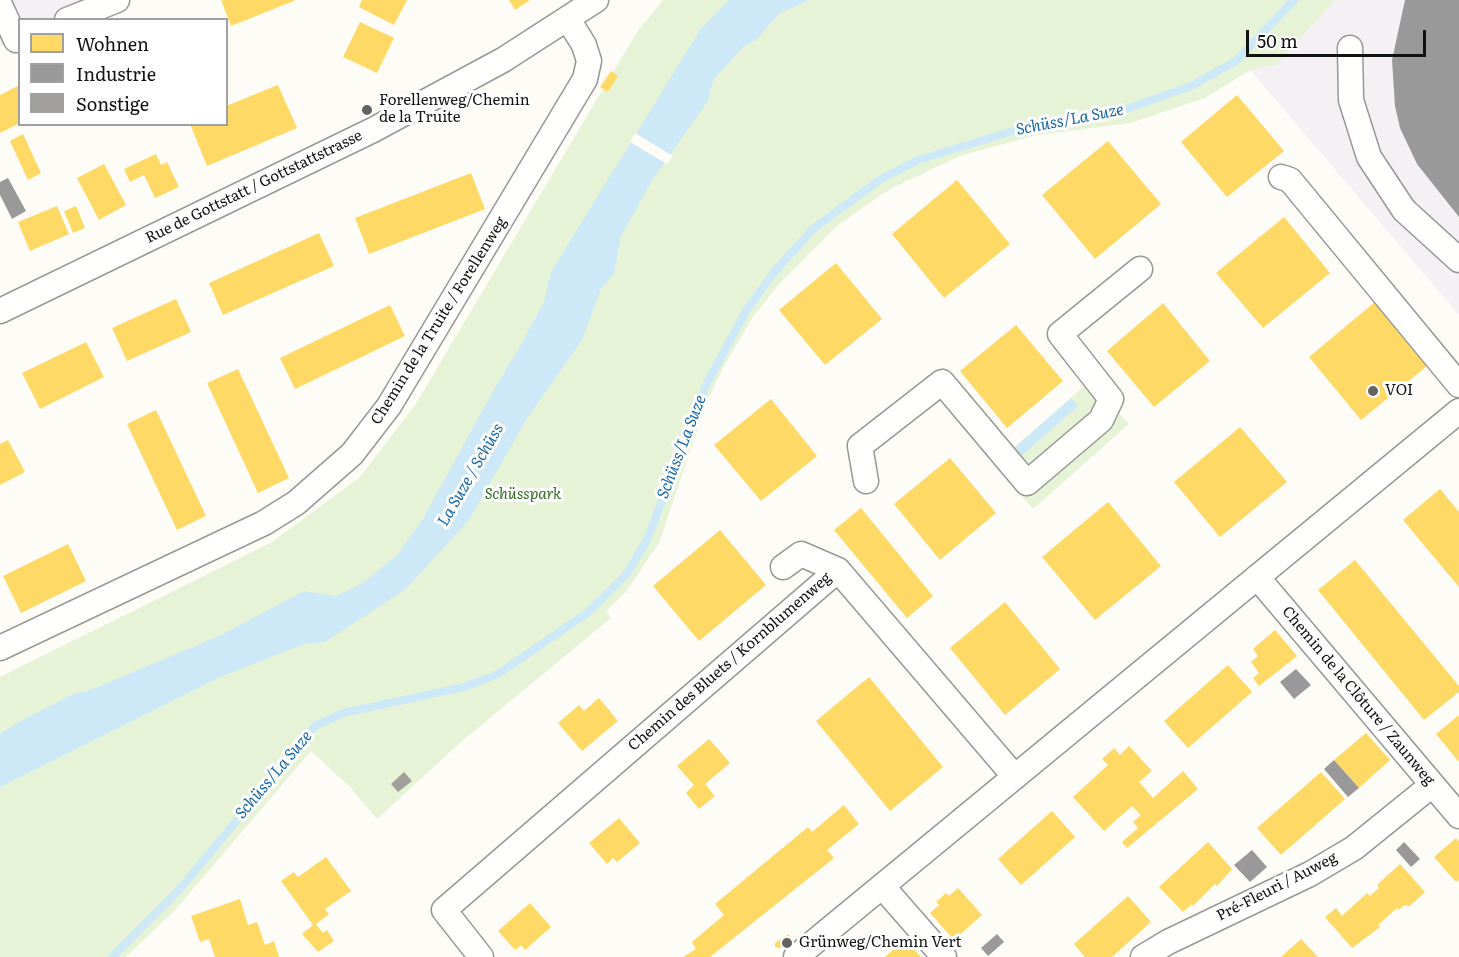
<!DOCTYPE html>
<html>
<head>
<meta charset="utf-8">
<style>
  body { margin:0 }
  #map { position:relative; width:1459px; height:957px; overflow:hidden; background:#fdfcf7; font-family:Literata,serif }
  canvas { display:block }
  .legend { position:absolute; left:18px; top:18px; width:210px; height:108px; box-sizing:border-box; background:#fff; border:2px solid #a0a0a0; margin:0; padding:8px 10px; list-style:none; font-size:18px; color:#111 }
  .legend li { display:flex; align-items:center; gap:12px; height:30px }
  .legend b { width:30px; border:2px solid #a0a0a0 }
  .scale { position:absolute; left:1246px; top:30px; width:180px; height:27px; box-sizing:border-box; border:3px solid #111; border-top:0; padding-left:8px; font-size:18px; line-height:21px; white-space:nowrap; color:#111; -webkit-text-stroke:4px #fff; paint-order:stroke }
</style>
</head>
<body>
<div id="map">
<canvas width="1459" height="957"></canvas>
<ul class="legend">
<li><b style="height:16px;background:#ffd966"></b>Wohnen</li>
<li><b style="height:16px;background:#999"></b>Industrie</li>
<li><b style="height:16px;background:#a19f9c"></b>Sonstige</li>
</ul>
<div class="scale">50 m</div>
</div>
<script>
const context = document.querySelector('canvas').getContext('2d');
context.lineJoin = 'round';
function fill(path, color) {
  context.fillStyle = color;
  context.fill(path, 'evenodd');
}
function toPath(rows) {
  const path = new Path2D();
  for (const r of rows) {
    path.moveTo(r[0], r[1]);
    for (let i = 2; i < r.length; i += 2) path.lineTo(r[i], r[i + 1]);
  }
  return path;
}
function strokePath(path, color, width, dash) {
  context.strokeStyle = color;
  context.lineWidth = width;
  context.lineCap = dash ? 'butt' : 'round';
  context.setLineDash(dash || []);
  context.stroke(path);
}
function label(font, color, halo, rows, align = 'center') {
  context.font = font + ' Literata,serif';
  context.lineWidth = 6;
  context.setLineDash([]);
  context.textBaseline = 'middle';
  context.strokeStyle = halo;
  context.fillStyle = color;
  for (const [text, x, y, turn = 0] of rows) {
    context.save();
    context.translate(x, y);
    context.rotate((+turn || 0) * Math.PI / 180);
    context.textAlign = isNaN(turn) ? turn : align;
    if (halo) context.strokeText(text, 0, 0);
    context.fillText(text, 0, 0);
    context.restore();
  }
}
const industrial = toPath([
  [0,0,117,0,67,19,20,20,19,38,0,46],
  [1335,0,1459,0,1459,315,1250,70,1276,65]
]);
const green = toPath([
  [663,0,1335,0,1276,65,1250,70,1205,98,1131,123,1037,135,960,156,890,189,838,225,780,283,753,317,725,364,707,401,659,543,626,592,606,611,611,618,462,741,377,819,350,787,311,751,176,909,126,957,0,957,0,677,272,542,360,477,415,405,637,32],
  [1090,381,1129,424,1033,509,994,465]
]);
const water = toPath([
  [729,0,809,0,779,14,757,39,743,47,713,80,708,101,653,179,621,236,614,273,601,289,582,340,526,420,469,520,406,589,325,642,304,644,218,678,0,787,0,734,17,723,73,694,93,689,221,635,304,591,336,596,363,583,398,554,424,517,493,391,517,352,544,302,551,272,700,30],
  [1071,398,1078,406,1019,458,1012,450]
]);
const pier = toPath([
  [635,133,673,156,667,164,630,142]
]);
const homes = toPath([
  [221,0,296,0,231,26],
  [362,0,407,0,394,25,359,7],
  [509,0,530,0,515,10],
  [360,22,394,38,377,73,343,57],
  [611,71,618,76,608,92,600,87],
  [20,85,20,123,0,133,0,95],
  [278,85,297,128,207,166,190,124,226,124,226,106],
  [1237,95,1284,151,1227,197,1181,142],
  [23,134,41,173,28,180,10,141],
  [1108,141,1161,204,1095,259,1042,195],
  [156,154,161,165,167,162,179,187,155,198,144,175,130,182,124,169],
  [104,164,126,205,99,220,77,178],
  [471,173,485,209,369,254,355,218],
  [957,180,1010,244,944,298,892,234],
  [57,206,69,234,30,251,18,222],
  [76,206,85,228,73,233,64,211],
  [1284,217,1330,273,1263,328,1216,273],
  [319,233,334,266,223,315,209,283],
  [836,263,882,319,825,365,779,310],
  [176,299,191,332,127,361,112,328],
  [1375,302,1427,366,1361,420,1309,357],
  [1163,303,1210,361,1154,407,1107,351],
  [390,305,405,336,295,389,280,358],
  [1016,325,1063,381,1007,428,960,371],
  [86,342,104,377,40,409,22,373],
  [238,369,289,478,258,493,207,383],
  [771,399,817,456,761,501,714,445],
  [156,410,206,516,177,530,127,424],
  [1240,427,1287,482,1220,537,1174,482],
  [8,440,25,472,0,485,0,444],
  [950,458,996,513,940,560,894,504],
  [1440,489,1459,512,1459,587,1403,520],
  [1108,502,1161,566,1095,620,1042,557],
  [861,508,933,596,907,618,834,530],
  [720,530,766,585,699,641,653,586],
  [68,544,86,581,21,613,3,576],
  [1355,560,1459,686,1459,692,1424,720,1318,590],
  [1005,602,1060,669,1005,715,950,648],
  [1275,630,1297,656,1259,686,1253,678,1259,673,1251,662,1258,656,1253,649],
  [1228,665,1252,692,1188,748,1164,721],
  [869,677,943,767,890,811,816,721],
  [599,698,618,721,582,751,558,723,579,705,584,711],
  [1459,715,1459,762,1436,734],
  [1366,733,1390,760,1359,788,1334,760],
  [709,739,730,763,705,784,715,796,699,809,686,793,694,785,677,766],
  [1129,746,1152,771,1139,782,1153,798,1183,771,1198,789,1127,848,1122,842,1138,828,1133,822,1141,815,1132,806,1104,831,1073,797,1108,765,1102,759,1114,748,1120,755],
  [1321,772,1345,799,1281,855,1257,828],
  [844,805,859,824,827,850,834,858,710,957,683,957,696,949,692,942,724,915,715,904,808,827,812,832],
  [1052,811,1075,837,1021,885,998,859],
  [619,818,640,843,617,862,613,858,607,864,589,843],
  [1456,838,1459,841,1459,880,1456,882,1434,857],
  [1208,842,1232,869,1217,886,1215,884,1193,906,1192,904,1183,912,1159,887],
  [326,857,351,891,325,909,329,914,316,924,323,933,327,930,334,941,318,952,302,934,313,925,281,881,294,872,298,877],
  [1400,864,1425,892,1410,906,1404,905,1399,910,1397,908,1378,925,1380,927,1352,948,1325,917,1336,908,1342,916,1367,893,1370,896,1379,888,1377,885],
  [958,888,982,915,954,940,930,913,939,905,936,902,946,893,949,896],
  [1128,896,1151,922,1112,957,1085,957,1074,944],
  [240,899,248,925,257,922,265,945,274,941,279,957,215,957,209,939,200,942,191,916],
  [530,903,551,927,525,950,521,945,515,950,498,931],
  [789,934,790,938,781,948,775,947,775,943],
  [905,939,921,957,885,957],
  [1301,939,1318,957,1281,957]
]);
const industry = toPath([
  [1405,0,1459,0,1459,217,1417,164,1400,128,1395,106,1392,60],
  [8,178,26,211,12,219,0,195,0,182],
  [1296,669,1311,685,1294,699,1280,682],
  [1334,760,1359,788,1348,797,1324,769],
  [1404,842,1420,859,1411,867,1396,850],
  [1252,850,1267,867,1250,882,1234,865],
  [997,934,1004,942,988,956,981,948]
]);
const stream = toPath([
  [112,957,179,890,315,726,343,713,464,687,498,674,587,613,626,575,647,540,707,383,746,311,775,271,814,228,881,179,918,160,1029,126,1126,109,1191,86,1236,61,1294,0]
]);
const building = toPath([
  [404,772,412,781,398,792,391,784]
]);
const minor = toPath([
  [0,5,16,40],
  [67,20,117,0],
  [1350,48,1351,100,1369,157,1404,210,1459,260],
  [1281,177,1290,180,1459,385],
  [0,311,373,130,503,60,596,0],
  [866,481,860,446,942,382,1027,483,1101,420,1111,399,1060,334,1140,269],
  [783,567,801,554,838,570],
  [1257,577,1459,816],
  [0,648,264,523,296,503,352,454,389,406,585,79,589,61,584,45,568,19],
  [882,886,944,957],
  [481,957,444,910,838,570,1015,777],
  [796,957,1459,411],
  [1143,957,1168,942,1310,874,1354,848,1432,785]
]);
const markers = [
  [367,110,6,"#646362"],
  [1373,391,6,"#646362"],
  [787,943,6,"#646362"]
];
const poiNames = [
  ["Forellenweg/Chemin",379,101],
  ["de la Truite",379,118],
  ["VOI",1385,391],
  ["Grünweg/Chemin Vert",799,943]
];
const streetNames = [
  ["Rue de Gottstatt / Gottstattstrasse",254,187,-26],
  ["Chemin de la Truite / Forellenweg",439,321,-58],
  ["Chemin des Bluets / Kornblumenweg",730,662,-41],
  ["Chemin de la Clôture / Zaunweg",1358,696,50],
  ["Pré-Fleuri / Auweg",1277,887,-27]
];
const parkNames = [
  ["Schüsspark",523,495]
];
const waterNames = [
  ["Schüss/La Suze",1070,120,-11],
  ["Schüss/La Suze",682,447,-69],
  ["La Suze / Schüss",471,475,-60],
  ["Schüss/La Suze",274,775,-50]
];
fill(industrial, '#f5f0f3');
fill(green, '#e7f3d7');
fill(water, '#cde8f7');
fill(pier, '#fdfcf7');
fill(homes, '#ffd966');
fill(industry, '#999');
strokePath(stream, '#cde8f7', 8);
fill(building, '#a19f9c');
strokePath(minor, '#979795', 27);
strokePath(minor, '#fffffe', 24);
for (const [x, y, r, color] of markers) {
  const dot = new Path2D();
  dot.arc(x, y, r, 0, 2 * Math.PI);
  context.fillStyle = color;
  context.fill(dot);
  strokePath(dot, '#fff', 2);
}
label('15px', '#111', '#fff', poiNames, 'left');
label('15px', '#111', '#fff', streetNames);
label('italic 15px', '#2f6b1f', '#fff', parkNames);
label('italic 16px', '#1768a6', '#fff', waterNames);
</script>
</body>
</html>
